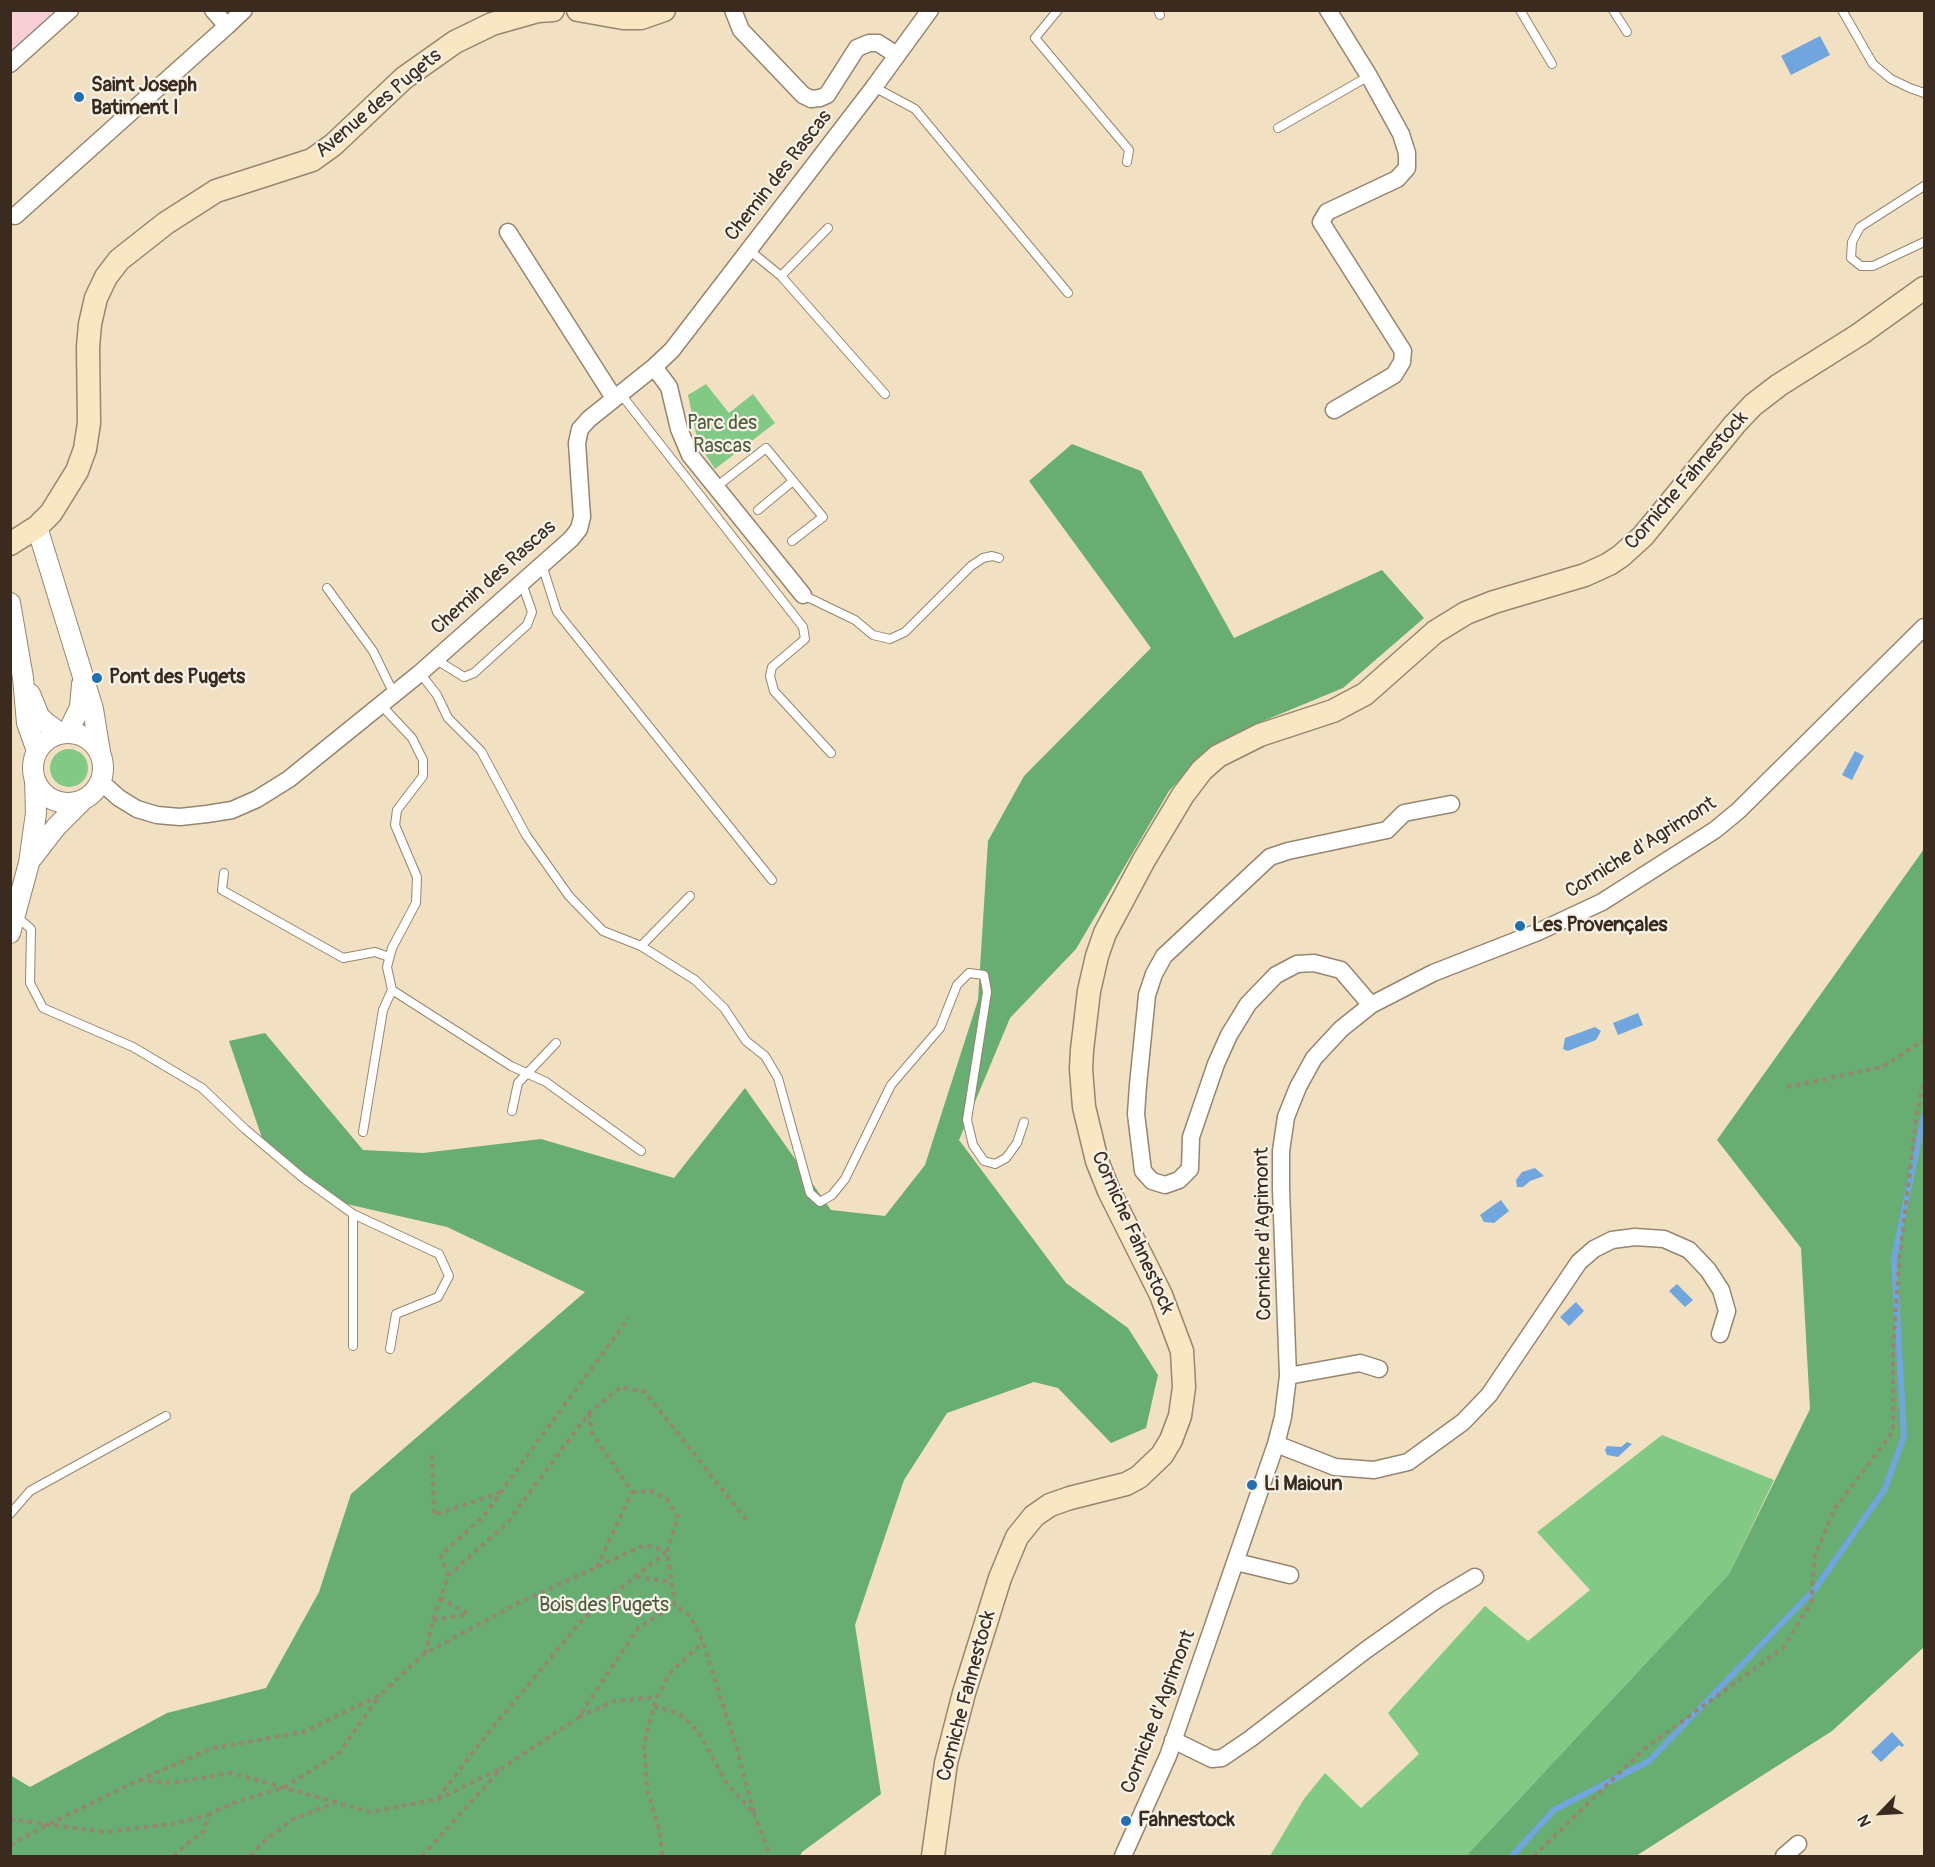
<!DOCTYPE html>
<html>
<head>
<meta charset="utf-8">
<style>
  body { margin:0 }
  #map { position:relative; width:1935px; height:1867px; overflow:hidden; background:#f1e0c2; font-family:Pangolin,sans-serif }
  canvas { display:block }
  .frame { position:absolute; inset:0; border:12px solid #3b2a1e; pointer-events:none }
  .north { position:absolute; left:1851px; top:1783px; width:60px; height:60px; -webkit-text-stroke:4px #f7f3e8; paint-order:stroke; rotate:245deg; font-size:16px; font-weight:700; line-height:24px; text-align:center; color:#3b2a1e }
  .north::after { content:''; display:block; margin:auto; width:21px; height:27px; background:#3b2a1e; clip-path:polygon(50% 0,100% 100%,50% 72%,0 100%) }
</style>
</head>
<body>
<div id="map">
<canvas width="1935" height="1867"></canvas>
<div class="frame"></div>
<div class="north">N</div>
</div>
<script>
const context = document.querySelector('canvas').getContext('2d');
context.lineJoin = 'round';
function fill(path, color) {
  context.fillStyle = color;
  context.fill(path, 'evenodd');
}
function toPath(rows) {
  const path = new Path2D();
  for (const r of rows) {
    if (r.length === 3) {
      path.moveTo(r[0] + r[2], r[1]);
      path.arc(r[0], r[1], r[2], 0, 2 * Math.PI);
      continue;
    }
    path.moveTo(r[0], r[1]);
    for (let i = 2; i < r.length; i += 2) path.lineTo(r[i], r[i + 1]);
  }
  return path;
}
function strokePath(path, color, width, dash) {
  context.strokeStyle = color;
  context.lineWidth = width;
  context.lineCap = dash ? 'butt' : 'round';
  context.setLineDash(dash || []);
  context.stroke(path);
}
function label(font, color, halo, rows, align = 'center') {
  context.font = font + ' Pangolin,sans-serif';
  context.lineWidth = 4.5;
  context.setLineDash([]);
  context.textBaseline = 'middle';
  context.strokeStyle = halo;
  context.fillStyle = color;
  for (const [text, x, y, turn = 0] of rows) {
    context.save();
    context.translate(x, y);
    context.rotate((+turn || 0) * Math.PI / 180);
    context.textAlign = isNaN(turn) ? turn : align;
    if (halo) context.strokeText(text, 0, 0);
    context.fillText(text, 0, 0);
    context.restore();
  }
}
const built = toPath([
  [11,10,57,10,57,11,11,51]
]);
const green = toPath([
  [706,384,729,413,753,394,775,423,715,469,698,443,688,395],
  [69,768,19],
  [1662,1435,1774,1480,1729,1574,1466,1856,1270,1856,1304,1799,1325,1773,1361,1808,1419,1754,1388,1713,1485,1606,1528,1641,1590,1590,1537,1532]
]);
const forest = toPath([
  [1072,444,1141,471,1234,638,1382,570,1424,618,1343,688,1256,724,1204,753,1169,791,1076,949,1010,1018,959,1140,1066,1283,1128,1328,1158,1375,1146,1428,1111,1443,1058,1388,1034,1382,947,1413,904,1480,855,1625,881,1794,802,1852,800,1856,11,1856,10,1775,30,1787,167,1713,266,1688,319,1592,351,1494,585,1292,447,1227,329,1200,262,1138,229,1041,265,1033,363,1150,423,1153,541,1139,674,1178,745,1088,831,1210,885,1216,925,1165,978,1000,988,841,1024,776,1151,648,1029,481],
  [1924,849,1924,1647,1832,1731,1636,1856,1466,1856,1729,1574,1810,1409,1801,1248,1717,1140]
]);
const water = toPath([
  [1820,36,1830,55,1791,75,1781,56],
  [1855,751,1864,756,1852,780,1842,775],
  [1638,1013,1643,1025,1618,1035,1613,1023],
  [1595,1027,1601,1031,1596,1040,1568,1051,1563,1049,1565,1038],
  [1535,1168,1544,1176,1530,1181,1523,1187,1517,1187,1516,1180,1522,1172],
  [1501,1200,1509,1211,1494,1223,1484,1222,1480,1215],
  [1677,1284,1693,1300,1685,1307,1669,1291],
  [1576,1302,1584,1311,1569,1326,1560,1317],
  [1627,1442,1632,1444,1618,1457,1607,1455,1605,1450,1607,1446,1621,1447],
  [1892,1732,1904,1745,1902,1747,1899,1745,1881,1762,1871,1752]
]);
const stream = toPath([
  [1512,1856,1554,1810,1649,1761,1815,1589,1885,1489,1904,1436,1894,1258,1924,1116]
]);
const path = toPath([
  [1787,1087,1882,1067,1924,1040],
  [589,1413,592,1433,632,1492],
  [432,1455,434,1515,501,1492],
  [632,1492,651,1491,666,1498,678,1517,667,1551,675,1605,690,1616,703,1642,736,1746,754,1813,727,1784,698,1731,678,1713,654,1706,644,1744,647,1789,660,1832,662,1856],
  [597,1567,632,1492],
  [448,1576,441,1555,484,1516,537,1442,629,1318],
  [636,1577,672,1582],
  [440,1598,467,1613],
  [433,1620,468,1614],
  [425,1654,433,1620,448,1576,507,1523,589,1413,621,1387,645,1392,749,1523],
  [654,1706,657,1697,671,1672,703,1642],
  [579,1717,614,1701,657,1697],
  [139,1780,170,1783,232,1773,370,1812,438,1799,502,1768],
  [438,1798,488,1733,584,1618,666,1552],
  [754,1813,770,1856],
  [208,1815,233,1803,285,1787,339,1753,380,1695],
  [10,1819,104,1832,172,1824,208,1815,204,1831,184,1846,174,1856],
  [10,1845,49,1824,139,1780,213,1748,303,1732,380,1695,424,1654,518,1603,645,1545,667,1551],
  [251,1856,260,1845,291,1820,334,1803],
  [422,1856,502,1768,578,1718,638,1628,675,1605],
  [1534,1856,1644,1749,1783,1648,1811,1603,1815,1555,1835,1508,1893,1432,1893,1350,1899,1265,1916,1119,1924,1080]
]);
const service = toPath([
  [1058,10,1035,38,1129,150,1127,162],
  [1158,10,1160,15],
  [1520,10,1552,64],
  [1613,10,1627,32],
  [1842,10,1873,64,1891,79,1910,88,1924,93],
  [874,87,915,109,1068,293],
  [1278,128,1369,76],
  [1924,186,1860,227,1852,242,1851,258,1861,266,1873,266,1924,242],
  [749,250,781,276,885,394],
  [781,276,828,228],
  [620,393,803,627,805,639,772,667,770,676,774,691,831,753],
  [716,487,766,448,823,517,792,541],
  [758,510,793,481],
  [542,565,557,612,772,880],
  [327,588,373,651,394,694],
  [803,595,855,620,873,635,890,639,905,632,971,566,983,558,992,556,999,558],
  [435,659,464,677,474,673,527,625,532,612,522,583],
  [420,673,437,695,448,718,481,751,526,835,569,896,603,931,641,946,695,980,724,1008,746,1041,765,1056,778,1078,810,1193,820,1202,832,1195,845,1179,891,1085,940,1028,957,985,969,973,984,975,987,992,967,1120,973,1145,984,1161,995,1164,1006,1158,1017,1143,1024,1122],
  [381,705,412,738,423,760,423,776,397,810,395,825,417,877,416,903,392,948,387,967,392,990,511,1066,546,1082,641,1151],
  [224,873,222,890,343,958,375,952,389,957],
  [15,915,31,929,30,983,43,1008,133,1047,202,1088,245,1129,303,1178,353,1214,439,1254,449,1276,438,1297,396,1314,390,1349],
  [641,946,690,896],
  [512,1111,518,1083,556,1043],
  [363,1132,383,1010,392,990],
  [353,1214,353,1346],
  [10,1514,30,1491,166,1416]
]);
const minor = toPath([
  [213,10,227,26,244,10],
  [733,10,741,30,803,95,811,99,820,98,827,95,857,48,869,43,878,43,897,55],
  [1328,10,1369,76,1401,134,1407,153,1407,168,1397,179,1327,212,1321,222,1403,351,1402,362,1394,375,1334,410],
  [10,64,70,10],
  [15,216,227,26],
  [508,232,614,398],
  [654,367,669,387,679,429,690,455,803,595],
  [101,782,119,798,137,809,157,815,180,817,207,814,232,810,257,799,289,779,420,673,571,539,579,529,582,517,577,443,580,429,589,419,654,367,672,350,874,87,930,10],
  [1371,1005,1341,970,1314,963,1297,964,1276,975,1248,1004,1229,1035,1216,1064,1191,1137,1190,1169,1179,1180,1165,1185,1152,1181,1143,1171,1136,1114,1138,1085,1147,995,1154,974,1164,956,1270,857,1288,851,1387,830,1404,813,1451,804],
  [1288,1376,1360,1363,1379,1369],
  [1276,1444,1335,1467,1374,1470,1408,1462,1463,1422,1489,1395,1579,1262,1594,1249,1612,1240,1635,1237,1664,1239,1689,1250,1708,1270,1721,1290,1727,1311,1720,1334],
  [1236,1562,1290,1575],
  [1173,1740,1212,1759,1222,1758,1250,1739,1366,1650,1438,1599,1475,1577],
  [1123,1856,1168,1756,1276,1444,1283,1417,1288,1376,1281,1189,1281,1151,1286,1117,1298,1087,1314,1058,1341,1029,1371,1005,1433,973,1538,932,1602,902,1715,830,1738,811,1924,627],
  [1784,1856,1798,1844]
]);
const tertiary = toPath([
  [37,527,93,709,100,752],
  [10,603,23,678,27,723,37,751],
  [30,694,39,716,45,722,60,733],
  [68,732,80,707,82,684],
  [68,768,35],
  [32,858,56,827,82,801],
  [10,933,29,863,36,813,35,780]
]);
const secondary = toPath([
  [578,10,623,18,641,18,664,10],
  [10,544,37,527,51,513,77,471,85,449,89,423,88,347,90,324,96,298,106,277,119,260,166,223,216,191,312,160,333,145,404,78,455,42,492,24,538,11,553,10],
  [933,1856,946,1763,964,1693,1000,1578,1017,1537,1034,1516,1050,1505,1070,1498,1126,1484,1139,1477,1162,1455,1171,1440,1180,1416,1184,1387,1182,1351,1161,1295,1109,1191,1097,1161,1084,1107,1081,1069,1082,1050,1089,991,1097,956,1105,933,1144,860,1183,795,1202,770,1218,756,1260,735,1333,711,1365,694,1435,632,1466,613,1494,602,1585,575,1609,564,1621,556,1643,536,1735,424,1753,405,1779,385,1860,334,1924,288]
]);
const markers = [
  [79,97,6,"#1f6fb2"],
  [97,678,6,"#1f6fb2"],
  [1520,926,6,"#1f6fb2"],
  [1252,1485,6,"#1f6fb2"],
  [1126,1821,6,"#1f6fb2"]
];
const poiNames = [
  ["Saint Joseph",91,86],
  ["Batiment I",91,109],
  ["Pont des Pugets",109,678],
  ["Les Provençales",1532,926],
  ["Li Maioun",1264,1485],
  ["Fahnestock",1138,1821]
];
const streetNames = [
  ["Avenue des Pugets",379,104,-40],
  ["Chemin des Rascas",779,176,-52],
  ["Corniche Fahnestock",1687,481,-49],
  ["Chemin des Rascas",494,578,-42],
  ["Corniche d'Agrimont",1641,848,-32],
  ["Corniche Fahnestock",1132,1233,66],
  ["Corniche d'Agrimont",1264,1234,-91],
  ["Corniche Fahnestock",967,1696,-75],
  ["Corniche d'Agrimont",1159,1712,-69]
];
const parkNames = [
  ["Parc des",722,424],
  ["Rascas",722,447],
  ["Bois des Pugets",604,1606]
];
fill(built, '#f7cfd4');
fill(green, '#81c985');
fill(forest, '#68ad72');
fill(water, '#70a5de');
strokePath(stream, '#70a5de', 6);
strokePath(service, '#968570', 10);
strokePath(minor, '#968570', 19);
strokePath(tertiary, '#968570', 22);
strokePath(secondary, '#968570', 25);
strokePath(path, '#968570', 4, [4.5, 4.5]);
strokePath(service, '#fff', 8);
strokePath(minor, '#fff', 16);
strokePath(tertiary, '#fff', 20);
strokePath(secondary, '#f9e7c3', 22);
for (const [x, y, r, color] of markers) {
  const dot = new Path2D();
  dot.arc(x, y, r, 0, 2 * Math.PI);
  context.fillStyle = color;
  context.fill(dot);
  strokePath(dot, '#f7f3e8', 2);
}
label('bold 20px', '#3b2a1e', '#f7f3e8', poiNames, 'left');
label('20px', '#3b2a1e', '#f7f3e8', streetNames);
label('20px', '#505a3d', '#f7f3e8', parkNames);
</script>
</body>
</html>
